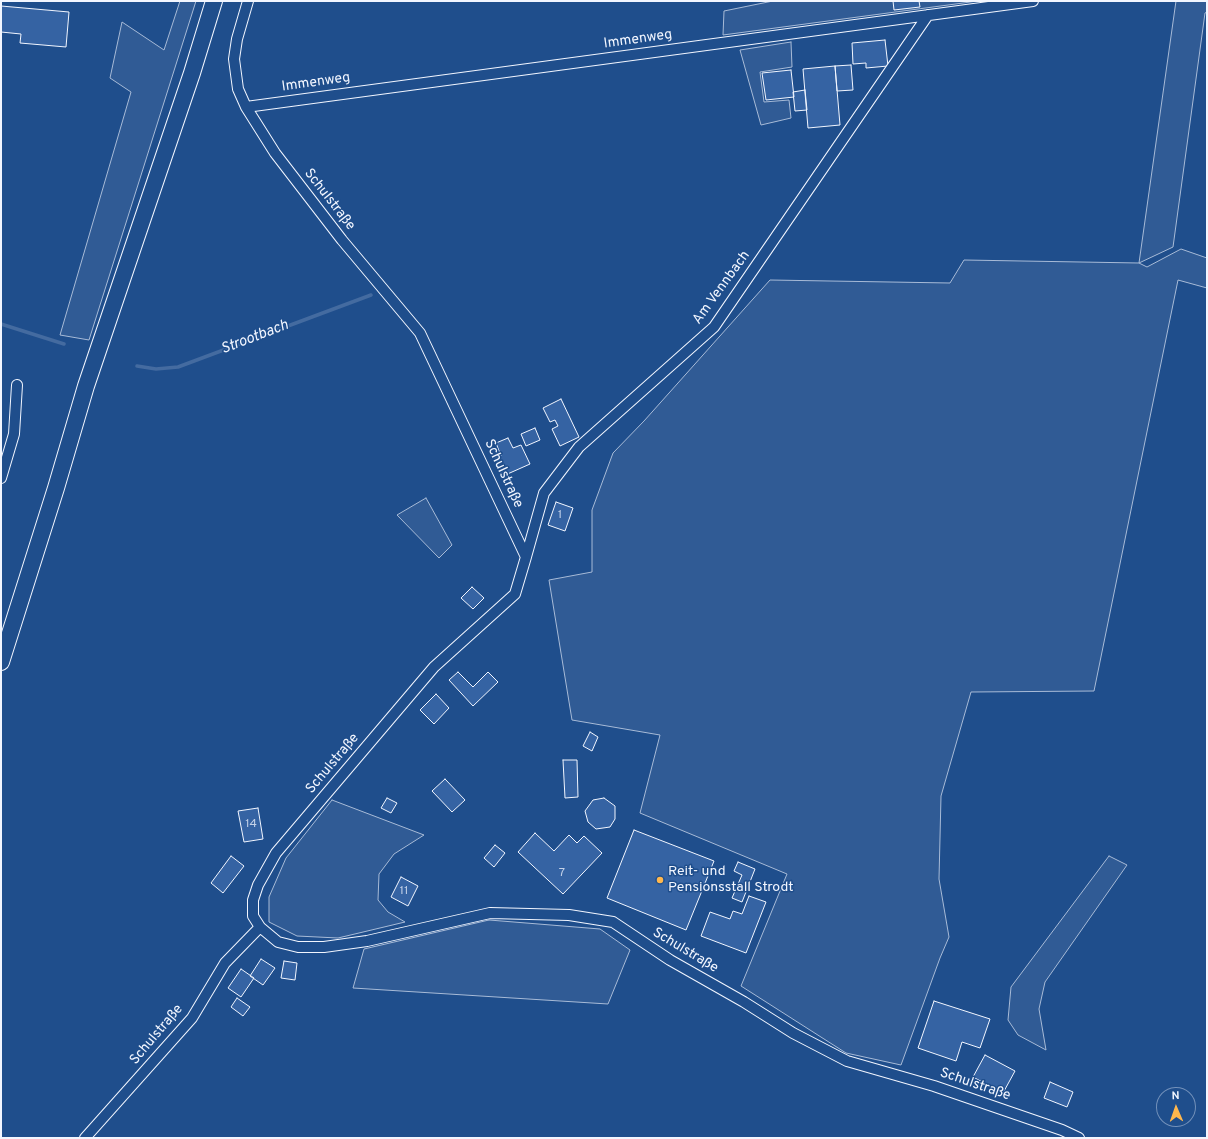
<!DOCTYPE html>
<html>
<head>
<meta charset="utf-8">
<style>
  body { margin:0 }
  #map { position:relative; width:1208px; height:1139px; overflow:hidden; background:#1f4e8c; font-family:Overpass,sans-serif }
  canvas { display:block }
  .frame { position:absolute; inset:0; border:2px solid #f2f6ff; pointer-events:none }
  .north { position:absolute; left:1156px; top:1087px; width:40px; height:40px; box-sizing:border-box; background:#1f4e8c; border:1px solid #7391ba; border-radius:50%; rotate:358deg; font-size:11px; font-weight:700; line-height:16px; text-align:center; color:#f2f6ff }
  .north::after { content:''; display:block; margin:auto; width:14px; height:18px; background:#ffb74d; clip-path:polygon(50% 0,100% 100%,50% 72%,0 100%) }
</style>
</head>
<body>
<div id="map">
<canvas width="1208" height="1139"></canvas>
<div class="frame"></div>
<div class="north">N</div>
</div>
<script>
const context = document.querySelector('canvas').getContext('2d');
context.lineJoin = 'round';
function fill(path, color) {
  context.fillStyle = color;
  context.fill(path, 'evenodd');
}
function toPath(rows) {
  const path = new Path2D();
  for (const r of rows) {
    path.moveTo(r[0], r[1]);
    for (let i = 2; i < r.length; i += 2) path.lineTo(r[i], r[i + 1]);
  }
  return path;
}
function strokePath(path, color, width, dash) {
  context.strokeStyle = color;
  context.lineWidth = width;
  context.lineCap = dash ? 'butt' : 'round';
  context.setLineDash(dash || []);
  context.stroke(path);
}
function label(font, color, halo, rows, align = 'center') {
  context.font = font + ' Overpass,sans-serif';
  context.lineWidth = 3;
  context.setLineDash([]);
  context.textBaseline = 'middle';
  context.strokeStyle = halo;
  context.fillStyle = color;
  for (const [text, x, y, turn = 0] of rows) {
    context.save();
    context.translate(x, y);
    context.rotate((+turn || 0) * Math.PI / 180);
    context.textAlign = isNaN(turn) ? turn : align;
    if (halo) context.strokeText(text, 0, 0);
    context.fillText(text, 0, 0);
    context.restore();
  }
}
const green = toPath([
  [180,1,196,1,89,340,60,335,131,92,110,78,122,22,164,50,180,1],
  [773,1,978,1,723,35,724,11,773,1],
  [1176,1,1207,1,1207,12,1205,13,1173,247,1139,263,1147,267,1181,249,1207,258,1207,288,1178,280,1094,691,971,692,941,796,939,879,949,937,940,958,901,1065,846,1053,741,986,787,874,640,813,660,735,572,720,549,580,592,572,592,510,613,453,644,421,770,280,950,283,964,260,1139,263,1176,1],
  [791,42,792,67,760,72,764,102,789,100,791,118,761,125,740,50,791,42],
  [426,498,452,545,439,558,397,515,426,498],
  [332,800,424,835,394,854,379,874,378,900,388,912,405,922,338,938,297,936,269,922,269,897,286,858,332,800],
  [1109,856,1127,865,1045,982,1039,1009,1046,1050,1018,1035,1008,1020,1011,987,1109,856],
  [489,920,600,929,630,950,608,1004,353,988,364,949,489,920]
]);
const stream = toPath([
  [1,324,64,344],
  [137,366,156,369,178,367,371,295]
]);
const building = toPath([
  [893,1,919,1,920,7,894,10,893,1],
  [1,6,69,12,66,47,20,43,21,34,1,32,1,6],
  [885,40,888,66,866,68,866,63,853,64,852,43,885,40],
  [851,65,853,90,837,91,835,66,851,65],
  [835,66,840,125,808,128,803,69,835,66],
  [791,70,794,97,766,100,762,73,791,70],
  [805,90,807,110,795,111,793,92,805,90],
  [561,399,579,437,560,446,552,429,558,426,555,420,550,422,543,408,561,399],
  [535,428,540,440,526,446,521,434,535,428],
  [508,438,513,448,521,445,530,464,503,476,495,458,501,456,496,443,508,438],
  [556,502,573,508,565,531,548,525,556,502],
  [472,587,484,598,473,609,461,598,472,587],
  [458,672,473,687,488,672,498,682,473,706,449,680,458,672],
  [436,694,449,708,434,724,420,710,436,694],
  [590,732,598,737,592,751,583,746,590,732],
  [563,760,577,760,578,797,565,798,563,760],
  [445,779,465,800,452,812,432,791,445,779],
  [387,798,397,803,391,813,381,808,387,798],
  [604,798,615,806,615,819,610,827,596,829,588,822,585,811,593,800,604,798],
  [258,808,263,839,244,842,238,811,258,808],
  [634,830,714,861,686,930,607,898,634,830],
  [535,833,554,851,569,835,577,843,584,836,602,853,563,894,518,852,535,833],
  [495,845,505,853,494,867,484,858,495,845],
  [231,856,244,866,223,893,211,883,231,856],
  [738,862,755,869,742,902,732,898,742,875,734,871,738,862],
  [401,877,418,886,408,906,391,897,401,877],
  [749,896,766,902,746,953,701,936,710,912,730,919,733,911,742,914,749,896],
  [261,959,275,968,263,985,250,976,261,959],
  [284,961,297,963,295,980,281,978,284,961],
  [241,969,254,978,241,997,228,988,241,969],
  [237,998,250,1007,243,1016,231,1007,237,998],
  [934,1001,990,1019,980,1048,962,1042,956,1061,918,1048,934,1001],
  [985,1055,1015,1071,1003,1093,973,1077,985,1055],
  [1050,1082,1073,1092,1067,1107,1044,1098,1050,1082]
]);
const minor = toPath([
  [248,1,237,39,234,59,238,89,246,107,275,153,342,240,420,333,526,557,515,594,434,667,276,853,258,885,253,900,253,916,260,927,278,942,298,947,324,947,367,941,490,913,569,915,613,922,670,960,744,1002,793,1033,847,1061,934,1086,1062,1130,1079,1138],
  [246,107,1033,1],
  [1,478,14,434,17,385],
  [526,557,544,493,579,447,714,327,928,15],
  [85,1138,192,1018,225,963,260,927]
]);
const primary = toPath([
  [1,662,56,488,86,386,192,73,214,1]
]);
const markers = [
  [660,880,4,"#ffb74d"]
];
const numberNames = [
  ["1",560,516],
  ["14",251,825],
  ["7",562,874],
  ["11",404,892]
];
const streetNames = [
  ["Immenweg",638,40,-8],
  ["Immenweg",316,83,-8],
  ["Schulstraße",329,200,52],
  ["Am Vennbach",722,288,-54],
  ["Schulstraße",503,474,65],
  ["Schulstraße",333,764,-50],
  ["Schulstraße",685,951,31],
  ["Schulstraße",157,1035,-50],
  ["Schulstraße",975,1085,19]
];
const poiNames = [
  ["Reit- und",668,872],
  ["Pensionsstall Strodt",668,888]
];
const waterNames = [
  ["Strootbach",255,338,-21]
];
fill(green, '#305b95');
strokePath(green, '#a8bbd7', 1);
strokePath(stream, '#446ba0', 3.5);
fill(building, '#3563a3');
strokePath(building, '#f2f6ff', 1);
strokePath(minor, '#f2f6ff', 12);
strokePath(primary, '#f2f6ff', 18);
strokePath(minor, '#1f4e8c', 10);
strokePath(primary, '#1f4e8c', 16);
for (const [x, y, r, color] of markers) {
  const dot = new Path2D();
  dot.arc(x, y, r, 0, 2 * Math.PI);
  context.fillStyle = color;
  context.fill(dot);
  strokePath(dot, '#1f4e8c', 1.5);
}
label('12px', '#c3d1e8', null, numberNames);
label('14px', '#f2f6ff', '#1f4e8c', streetNames);
label('14px', '#f2f6ff', '#1f4e8c', poiNames, 'left');
label('italic 15px', '#f2f6ff', '#1f4e8c', waterNames);
</script>
</body>
</html>
